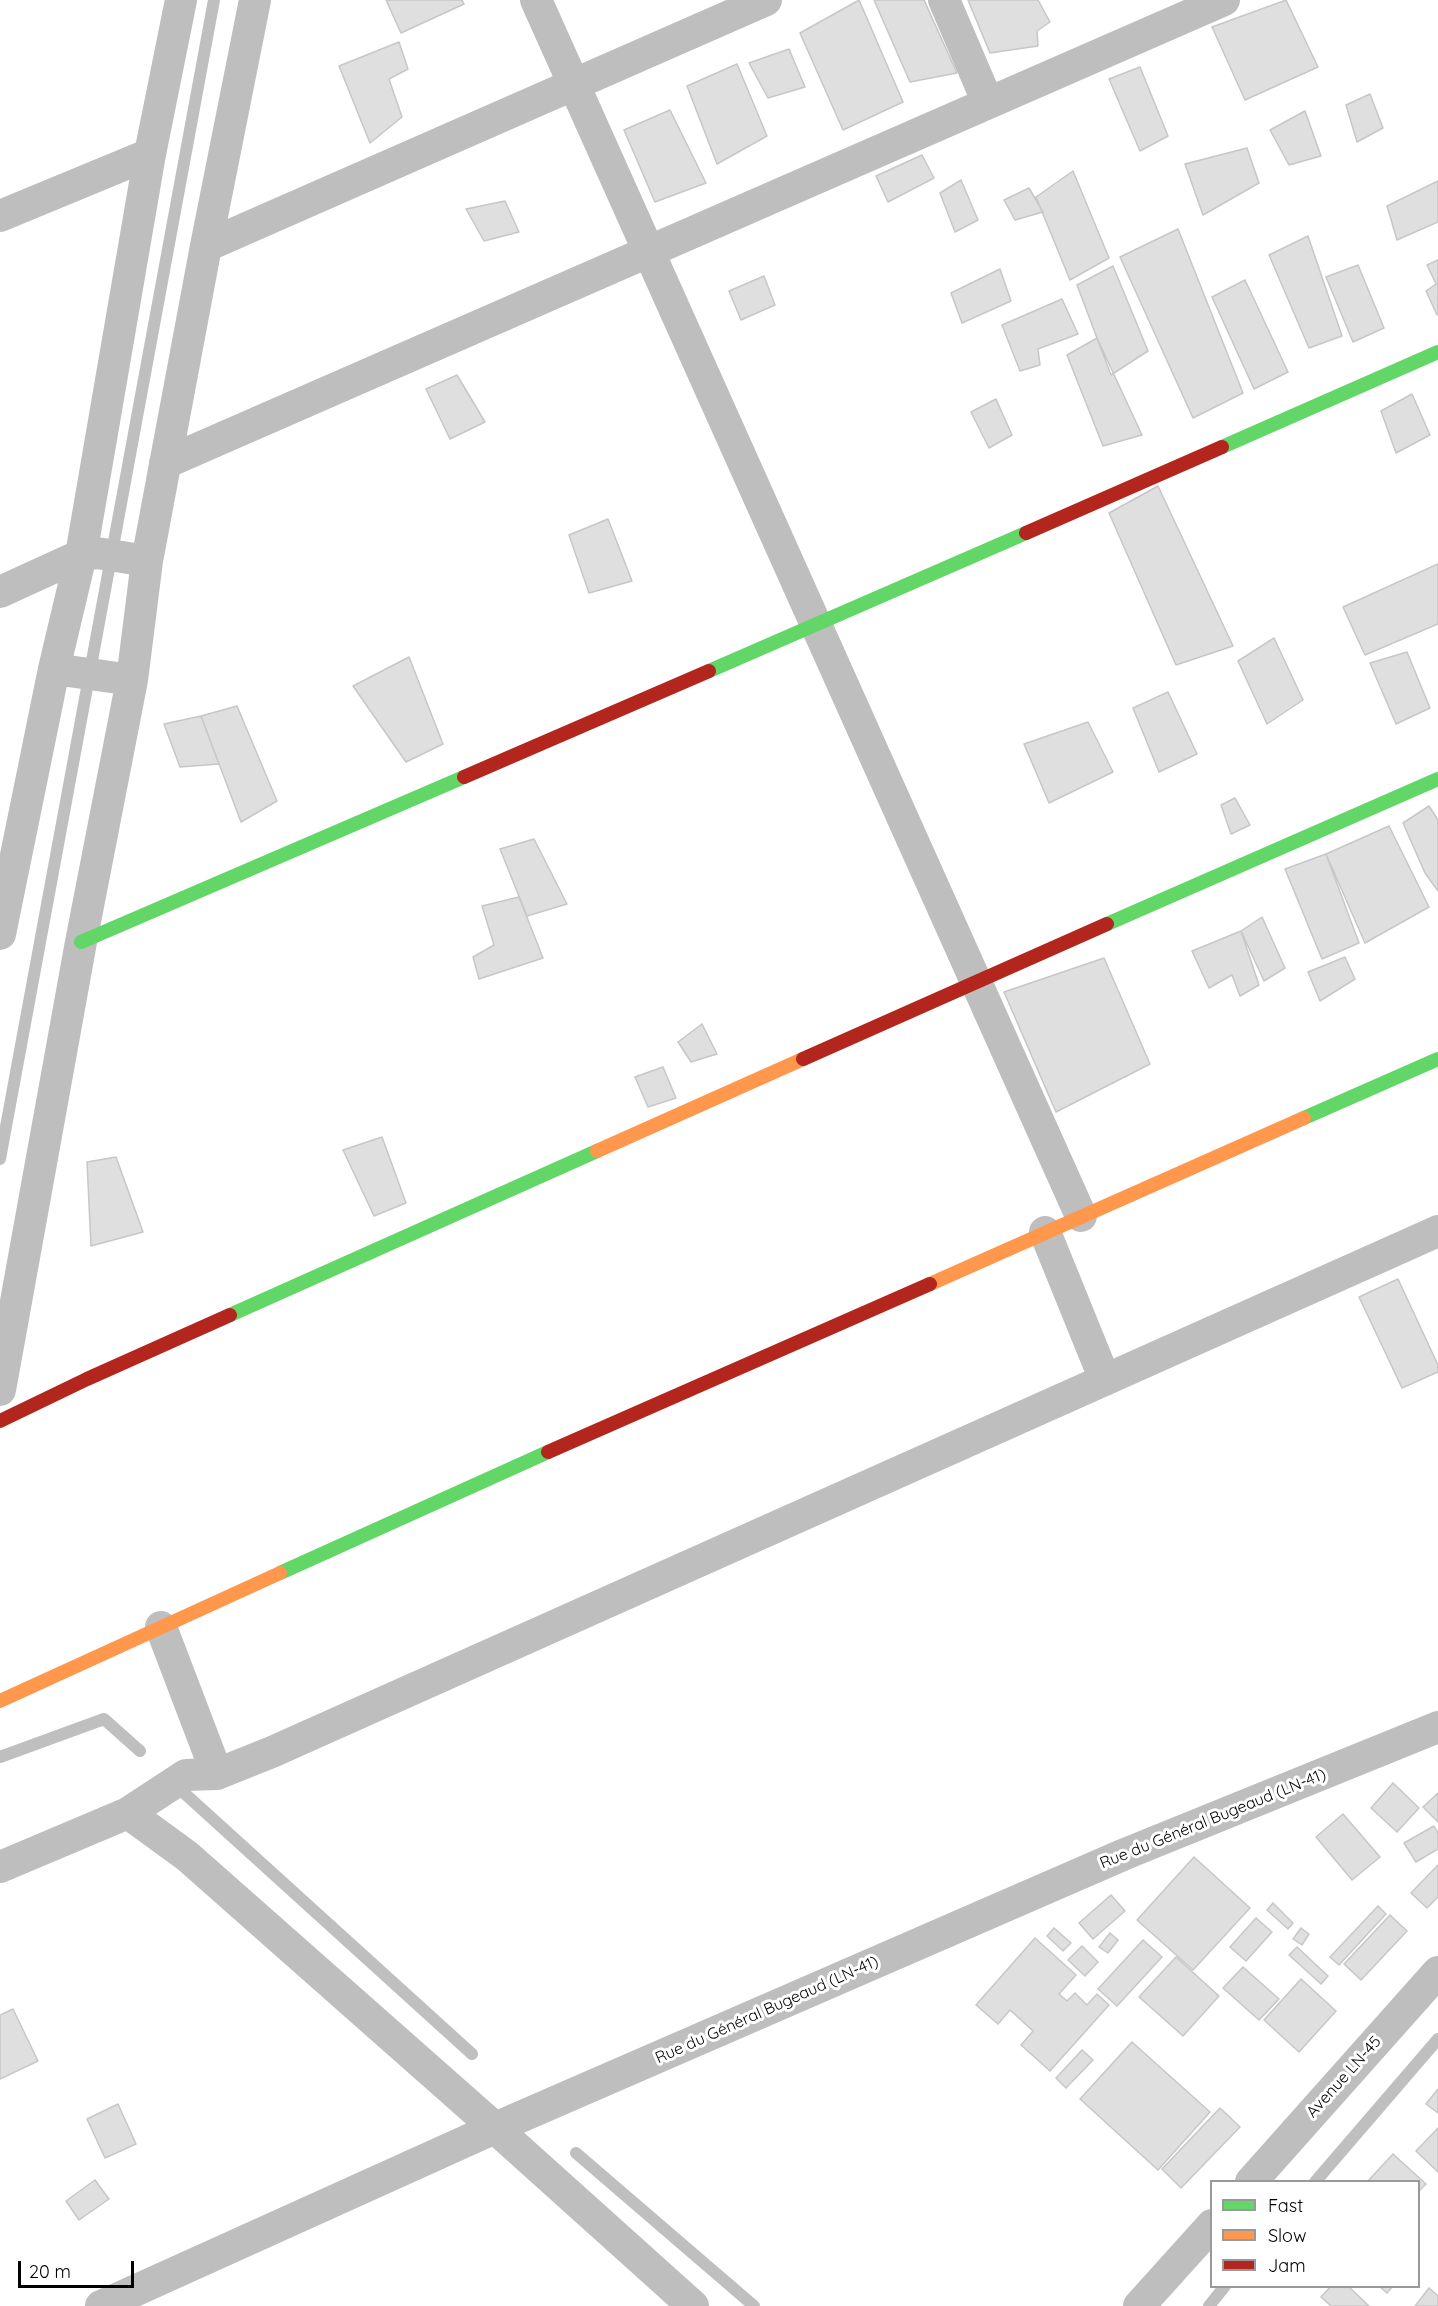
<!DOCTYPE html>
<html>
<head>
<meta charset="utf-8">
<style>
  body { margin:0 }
  #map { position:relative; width:1438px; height:2306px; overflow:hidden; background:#fff; font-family:Quicksand,sans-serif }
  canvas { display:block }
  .legend { position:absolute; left:1210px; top:2180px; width:210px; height:108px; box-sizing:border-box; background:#fff; border:2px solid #999; margin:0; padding:8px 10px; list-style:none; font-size:18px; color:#000 }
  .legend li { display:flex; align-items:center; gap:12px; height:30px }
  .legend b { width:30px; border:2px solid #999 }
  .scale { position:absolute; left:18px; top:2261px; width:116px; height:27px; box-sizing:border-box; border:3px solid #000; border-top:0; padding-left:8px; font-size:18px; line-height:21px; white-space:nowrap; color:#000; -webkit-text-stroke:4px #fff; paint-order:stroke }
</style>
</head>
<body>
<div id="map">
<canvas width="1438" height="2306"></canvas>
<ul class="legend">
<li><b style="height:8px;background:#63d668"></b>Fast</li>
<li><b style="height:8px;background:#ff974d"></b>Slow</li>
<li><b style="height:8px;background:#b3261e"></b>Jam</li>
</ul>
<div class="scale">20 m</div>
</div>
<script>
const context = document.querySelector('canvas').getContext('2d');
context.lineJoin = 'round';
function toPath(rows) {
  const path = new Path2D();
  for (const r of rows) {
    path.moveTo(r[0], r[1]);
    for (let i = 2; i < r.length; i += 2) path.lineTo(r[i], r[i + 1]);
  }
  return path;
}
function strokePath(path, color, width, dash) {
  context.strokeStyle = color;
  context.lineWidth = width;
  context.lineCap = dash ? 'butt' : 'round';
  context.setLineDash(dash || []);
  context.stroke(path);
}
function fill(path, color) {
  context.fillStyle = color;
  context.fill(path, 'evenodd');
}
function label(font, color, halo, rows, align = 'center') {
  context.font = font + ' Quicksand,sans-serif';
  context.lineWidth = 6;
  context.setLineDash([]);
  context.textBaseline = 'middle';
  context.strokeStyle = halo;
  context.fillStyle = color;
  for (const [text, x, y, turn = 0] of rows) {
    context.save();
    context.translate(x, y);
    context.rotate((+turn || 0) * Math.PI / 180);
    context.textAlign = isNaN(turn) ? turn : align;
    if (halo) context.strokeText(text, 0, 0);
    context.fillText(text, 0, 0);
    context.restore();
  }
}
const stream = toPath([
  [0,1159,214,0],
  [0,1757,104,1719,140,1751],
  [183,1792,472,2054],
  [576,2153,754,2306],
  [1315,2182,1438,2039],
  [1209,2306,1225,2286]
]);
const building = toPath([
  [386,0,462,0,464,4,401,33,386,0],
  [859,0,903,102,843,130,800,33,859,0],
  [874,0,924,0,957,73,910,82,874,0],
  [968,0,1038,0,1050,22,1037,31,1038,46,990,53,968,0],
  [1286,0,1318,67,1245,100,1212,27,1286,0],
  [399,42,408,69,389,79,402,117,370,143,339,66,399,42],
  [789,49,805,87,768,98,749,63,789,49],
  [737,64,767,136,717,164,687,86,737,64],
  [1140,67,1168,136,1140,151,1109,79,1140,67],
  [1370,94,1383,128,1357,142,1346,105,1370,94],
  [670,110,706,183,655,202,624,130,670,110],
  [1305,111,1321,156,1289,165,1270,130,1305,111],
  [1247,148,1259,183,1203,215,1185,164,1247,148],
  [922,155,934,178,888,202,876,176,922,155],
  [1073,171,1109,258,1070,280,1036,197,1073,171],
  [961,180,978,220,955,232,940,193,961,180],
  [1438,181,1438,222,1397,240,1387,206,1438,181],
  [1029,188,1043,212,1015,220,1004,200,1029,188],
  [505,201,519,232,484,241,466,209,505,201],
  [1178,229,1243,393,1193,418,1120,257,1178,229],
  [1308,236,1342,336,1309,348,1269,255,1308,236],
  [1438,260,1438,314,1437,315,1426,291,1436,284,1427,265,1438,260],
  [1358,265,1384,328,1353,342,1326,277,1358,265],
  [1113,266,1148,351,1111,375,1077,285,1113,266],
  [1000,269,1011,301,962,323,951,293,1000,269],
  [764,276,775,305,741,320,729,291,764,276],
  [1245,280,1288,372,1254,389,1212,297,1245,280],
  [1062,299,1078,334,1038,349,1040,365,1020,371,1002,325,1062,299],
  [1097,338,1142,435,1103,446,1067,355,1097,338],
  [457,375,485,422,450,439,426,389,457,375],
  [1412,394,1430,435,1396,453,1381,411,1412,394],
  [996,399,1012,435,989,448,971,412,996,399],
  [1158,486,1233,646,1176,665,1109,513,1158,486],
  [608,519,632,581,589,593,569,535,608,519],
  [1438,564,1438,624,1365,655,1343,607,1438,564],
  [1274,638,1303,700,1267,724,1238,661,1274,638],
  [1407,652,1430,708,1396,724,1370,663,1407,652],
  [409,657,443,744,406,762,353,686,409,657],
  [1168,692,1197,754,1159,772,1133,708,1168,692],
  [237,706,277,801,241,822,201,716,237,706],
  [201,716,219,764,180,767,164,724,201,716],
  [1088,722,1113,772,1049,803,1024,744,1088,722],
  [1235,798,1250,825,1231,834,1221,805,1235,798],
  [1429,806,1438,820,1438,891,1425,873,1403,823,1429,806],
  [1389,826,1429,907,1365,943,1326,854,1389,826],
  [534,839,567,904,527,916,500,849,534,839],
  [1326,854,1359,943,1322,959,1285,869,1326,854],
  [519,897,543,958,479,979,473,957,494,945,482,906,519,897],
  [1262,917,1285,968,1264,981,1241,931,1262,917],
  [1241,931,1259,985,1240,996,1232,975,1209,988,1192,951,1241,931],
  [1345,957,1355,979,1320,1001,1308,972,1345,957],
  [1104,958,1150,1064,1056,1112,1004,992,1104,958],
  [702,1024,717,1054,691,1062,678,1042,702,1024],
  [663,1067,676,1098,648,1107,635,1077,663,1067],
  [382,1137,406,1203,374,1216,343,1150,382,1137],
  [116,1157,143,1232,91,1246,87,1162,116,1157],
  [1398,1279,1438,1365,1438,1372,1402,1388,1359,1297,1398,1279],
  [1393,1783,1419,1808,1397,1832,1371,1808,1393,1783],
  [1438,1793,1438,1822,1423,1807,1438,1793],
  [1343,1814,1380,1857,1352,1880,1316,1837,1343,1814],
  [1434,1826,1438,1833,1438,1849,1416,1862,1404,1843,1434,1826],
  [1194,1857,1250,1908,1193,1970,1137,1920,1194,1857],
  [1438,1865,1438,1897,1427,1908,1411,1893,1438,1865],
  [1111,1895,1125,1911,1093,1939,1079,1923,1111,1895],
  [1273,1903,1293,1923,1288,1929,1267,1910,1273,1903],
  [1378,1906,1386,1914,1339,1965,1330,1957,1378,1906],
  [1390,1915,1407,1931,1361,1980,1344,1964,1390,1915],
  [1256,1918,1272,1932,1246,1961,1230,1947,1256,1918],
  [1054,1928,1071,1943,1063,1951,1047,1936,1054,1928],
  [1301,1928,1309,1934,1302,1945,1293,1939,1301,1928],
  [1110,1933,1118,1940,1108,1953,1099,1947,1110,1933],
  [1035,1938,1076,1975,1059,1994,1067,2001,1075,1993,1087,2005,1097,1994,1109,2005,1050,2071,1021,2045,1033,2031,1010,2010,998,2024,976,2005,1035,1938],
  [1143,1940,1162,1957,1117,2006,1098,1989,1143,1940],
  [1082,1946,1098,1962,1085,1976,1068,1960,1082,1946],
  [1297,1947,1328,1976,1321,1984,1289,1955,1297,1947],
  [1176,1957,1219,1996,1183,2036,1139,1997,1176,1957],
  [1243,1967,1279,1999,1259,2020,1223,1988,1243,1967],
  [1301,1979,1336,2011,1299,2052,1264,2020,1301,1979],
  [13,2009,38,2061,0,2079,0,2015,13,2009],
  [1132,2042,1210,2112,1158,2170,1080,2099,1132,2042],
  [1082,2050,1093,2060,1066,2088,1056,2078,1082,2050],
  [1438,2089,1438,2113,1426,2104,1438,2089],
  [118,2104,136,2144,105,2158,87,2119,118,2104],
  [1220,2108,1240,2127,1181,2188,1162,2169,1220,2108],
  [1438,2128,1438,2172,1416,2151,1438,2128],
  [1393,2154,1426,2184,1418,2192,1418,2182,1367,2182,1393,2154],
  [95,2180,109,2199,79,2220,66,2201,95,2180],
  [1331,2286,1348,2286,1369,2306,1331,2306,1321,2297,1331,2286],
  [1379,2286,1393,2286,1387,2293,1379,2286],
  [1429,2288,1438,2296,1438,2306,1415,2306,1429,2288]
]);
const street = toPath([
  [536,0,1081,1216],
  [944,0,988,103],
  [0,216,150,154],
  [206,246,766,0],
  [165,463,1224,0],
  [0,592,81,555,97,553,147,561],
  [54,669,132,680],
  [0,934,54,669,81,555,150,154,181,0],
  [1045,1232,1105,1380],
  [0,1390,81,942,132,680,147,561,206,246,255,0],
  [217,1774,272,1752,1438,1231],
  [128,1813,187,1856,495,2128,693,2306],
  [0,1867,128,1813,186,1775,217,1774,161,1627],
  [1251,2182,1438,1972],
  [101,2306,495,2128,1125,1854,1438,1727],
  [1139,2306,1212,2225]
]);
const fast = toPath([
  [1222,447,1438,352],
  [709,671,1026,533],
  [1107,924,1438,779],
  [81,942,464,777],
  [1304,1118,1438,1059],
  [230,1315,597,1151],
  [280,1573,548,1452]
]);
const slow = toPath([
  [597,1151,803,1059],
  [930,1284,1304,1118],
  [0,1701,280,1573]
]);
const jam = toPath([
  [1026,533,1222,447],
  [464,777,709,671],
  [803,1059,1107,924],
  [0,1421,87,1379,230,1315],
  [548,1452,930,1284]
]);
const streetNames = [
  ["Rue du Général Bugeaud (LN-41)",1213,1819,-22],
  ["Rue du Général Bugeaud (LN-41)",767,2010,-24],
  ["Avenue LN-45",1344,2077,-48]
];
strokePath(stream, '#bfbfbf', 12);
fill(building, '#dfdfdf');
strokePath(building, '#c7c7c7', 1.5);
strokePath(street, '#bebebe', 32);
strokePath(fast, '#63d668', 14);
strokePath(slow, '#ff974d', 14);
strokePath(jam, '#b3261e', 14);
label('16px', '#000', '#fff', streetNames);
</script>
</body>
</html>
